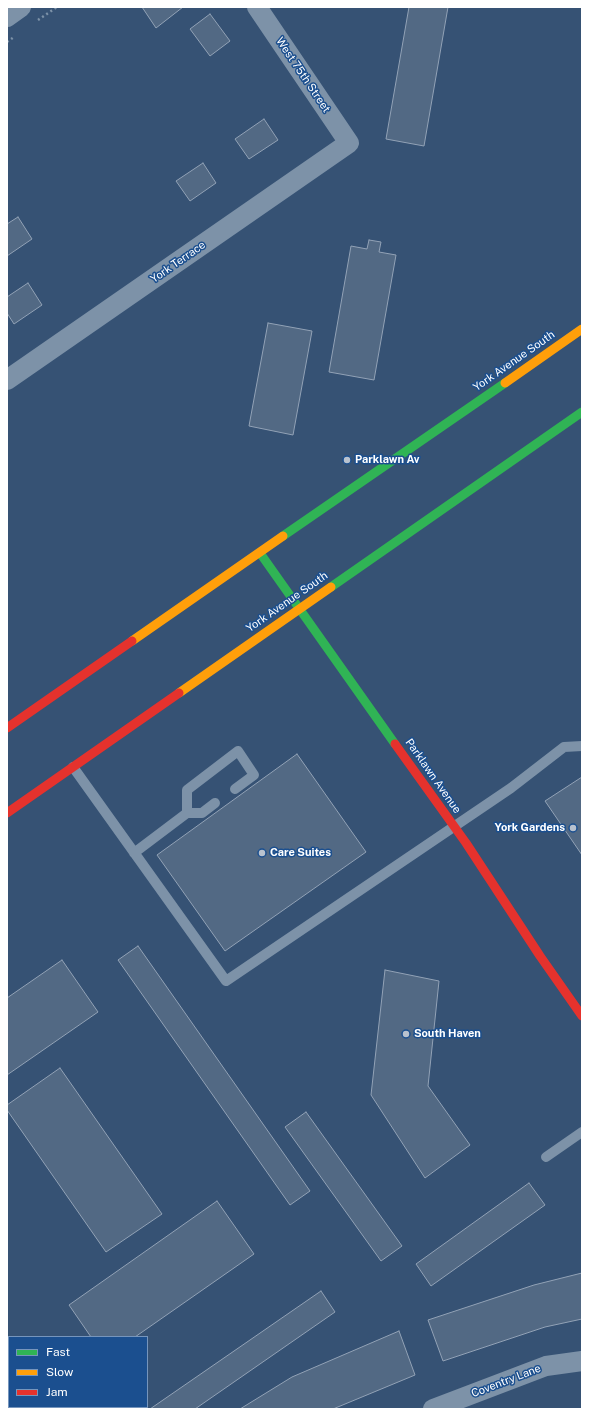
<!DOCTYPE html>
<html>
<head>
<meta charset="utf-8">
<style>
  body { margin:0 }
  #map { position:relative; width:589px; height:1416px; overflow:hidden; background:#365274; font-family:"Public Sans",sans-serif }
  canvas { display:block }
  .frame { position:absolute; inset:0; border:8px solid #fff; pointer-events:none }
  .legend { position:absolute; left:8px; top:1336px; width:140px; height:72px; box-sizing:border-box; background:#1b4f8f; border:1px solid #7695bc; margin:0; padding:5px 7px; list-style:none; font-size:12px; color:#fff }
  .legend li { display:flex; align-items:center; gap:8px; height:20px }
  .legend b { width:20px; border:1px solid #7695bc }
</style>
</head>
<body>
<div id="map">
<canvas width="589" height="1416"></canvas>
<div class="frame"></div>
<ul class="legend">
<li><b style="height:5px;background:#30b455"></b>Fast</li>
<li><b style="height:5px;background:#ff9f0a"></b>Slow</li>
<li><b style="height:5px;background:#e5322d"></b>Jam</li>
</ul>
</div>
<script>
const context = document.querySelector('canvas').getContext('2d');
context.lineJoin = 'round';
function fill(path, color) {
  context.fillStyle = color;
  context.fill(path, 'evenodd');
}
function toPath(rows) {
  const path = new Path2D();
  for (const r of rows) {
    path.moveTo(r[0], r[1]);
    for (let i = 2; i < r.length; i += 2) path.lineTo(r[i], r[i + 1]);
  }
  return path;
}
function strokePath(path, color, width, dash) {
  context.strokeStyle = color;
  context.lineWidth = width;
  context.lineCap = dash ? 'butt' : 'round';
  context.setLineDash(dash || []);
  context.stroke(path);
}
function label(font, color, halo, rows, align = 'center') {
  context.font = font + ' "Public Sans",sans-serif';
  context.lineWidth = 3;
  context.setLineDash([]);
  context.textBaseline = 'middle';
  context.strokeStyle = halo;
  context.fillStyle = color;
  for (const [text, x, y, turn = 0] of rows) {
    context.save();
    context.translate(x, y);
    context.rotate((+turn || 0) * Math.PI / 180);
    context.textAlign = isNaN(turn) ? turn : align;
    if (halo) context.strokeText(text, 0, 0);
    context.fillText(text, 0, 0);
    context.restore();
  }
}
const building = toPath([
  [142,7,183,7,156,28,142,7],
  [407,7,448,7,424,146,386,139,409,7,407,7],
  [210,14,230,41,210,56,190,29,210,14],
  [264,119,278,140,249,159,235,139,264,119],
  [203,163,216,183,190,201,176,181,203,163],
  [18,217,32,239,7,256,7,224,18,217],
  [369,240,381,242,379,252,396,255,374,380,329,372,351,246,367,249,369,240],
  [28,283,42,305,14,324,7,313,7,297,28,283],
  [268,323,312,331,293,435,249,426,268,323],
  [297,754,366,852,225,951,157,855,297,754],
  [582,777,582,855,545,801,582,777],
  [138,946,310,1191,290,1205,118,960,138,946],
  [62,960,98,1012,7,1075,7,998,62,960],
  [385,970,439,981,428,1086,470,1145,425,1178,371,1095,385,970],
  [60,1068,162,1214,106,1252,7,1110,7,1105,60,1068],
  [306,1112,402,1246,381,1261,285,1127,306,1112],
  [529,1183,545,1205,431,1286,416,1264,529,1183],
  [217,1201,254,1254,135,1337,91,1337,69,1305,217,1201],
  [582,1273,582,1319,545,1327,443,1361,428,1320,534,1285,582,1273],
  [321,1291,335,1312,195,1409,150,1409,321,1291],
  [399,1331,415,1375,333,1409,240,1409,292,1377,399,1331]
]);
const path = toPath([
  [38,20,57,7],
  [7,42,14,37]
]);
const lane = toPath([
  [73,767,226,981,511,788,564,747,582,746],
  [187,813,202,813,215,803],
  [134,853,187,813,187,790,238,751,254,775,235,789],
  [546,1157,582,1132]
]);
const street = toPath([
  [7,17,21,7],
  [7,380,349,143,257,7],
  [433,1409,546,1366,582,1361]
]);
const fast = toPath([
  [283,536,505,383],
  [260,553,395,744],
  [331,587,582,412]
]);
const slow = toPath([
  [505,383,582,329],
  [132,641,283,536],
  [179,693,331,587]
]);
const jam = toPath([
  [7,728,132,641],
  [395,744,466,843,540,956,582,1016],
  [7,813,179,693]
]);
const markers = [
  [347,460,4,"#b9c2ce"],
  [573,828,4,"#b9c2ce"],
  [262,853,4,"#b9c2ce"],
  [406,1034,4,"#b9c2ce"]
];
const streetNames = [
  ["West 75th Street",303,75,56],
  ["York Terrace",178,262,-35],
  ["York Avenue South",514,361,-35],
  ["York Avenue South",287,602,-35],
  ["Parklawn Avenue",433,776,55],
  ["Coventry Lane",506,1381,-21]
];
const poiNames = [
  ["Parklawn Av",355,460],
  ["York Gardens",565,828,"right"],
  ["Care Suites",270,853],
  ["South Haven",414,1034]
];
fill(building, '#526984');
strokePath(building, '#92a2b6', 1);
strokePath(path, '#7d92a8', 2.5, [2, 3]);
strokePath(lane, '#7d92a8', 10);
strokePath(street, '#7d92a8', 20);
strokePath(fast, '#30b455', 9);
strokePath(slow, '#ff9f0a', 9);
strokePath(jam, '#e5322d', 9);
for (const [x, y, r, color] of markers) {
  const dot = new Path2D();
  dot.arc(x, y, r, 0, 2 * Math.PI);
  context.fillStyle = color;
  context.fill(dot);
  strokePath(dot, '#1b4f8f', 1.5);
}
label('11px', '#fff', '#1b4f8f', streetNames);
label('bold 11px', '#fff', '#1b4f8f', poiNames, 'left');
</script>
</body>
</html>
